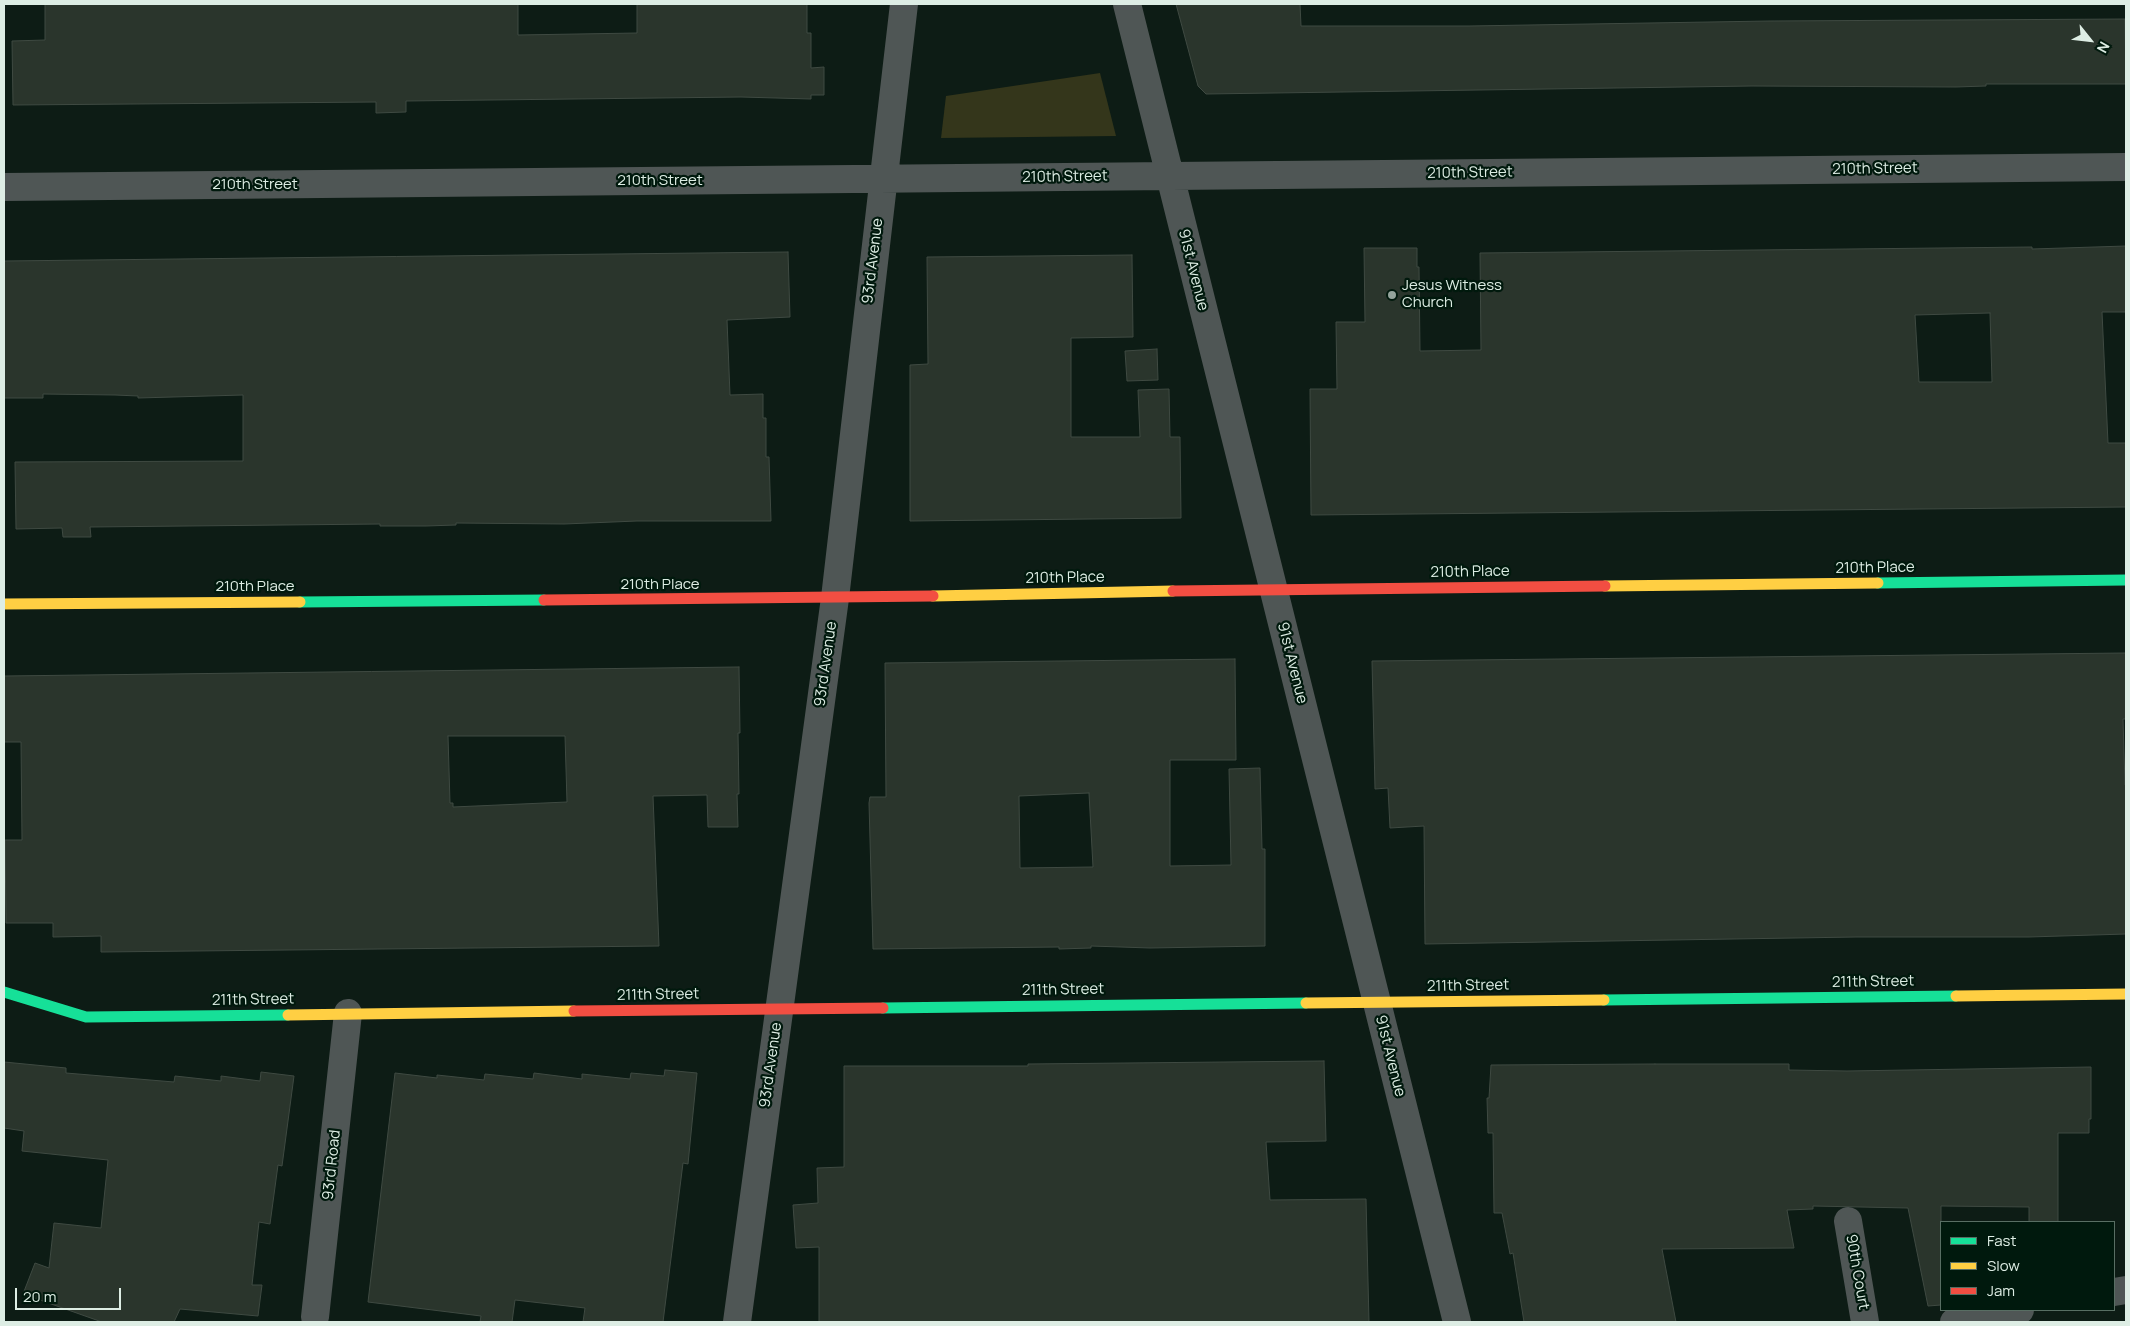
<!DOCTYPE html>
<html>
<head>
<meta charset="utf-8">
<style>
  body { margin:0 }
  #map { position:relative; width:2130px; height:1326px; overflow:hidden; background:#0d1c15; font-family:Manrope,sans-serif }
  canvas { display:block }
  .frame { position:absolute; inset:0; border:5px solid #ddede4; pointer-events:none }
  .legend { position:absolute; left:1940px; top:1221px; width:175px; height:90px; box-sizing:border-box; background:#00190d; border:1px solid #586e63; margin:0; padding:6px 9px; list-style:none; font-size:15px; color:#ddede4 }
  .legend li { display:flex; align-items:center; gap:10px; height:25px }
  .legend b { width:25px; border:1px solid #586e63 }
  .north { position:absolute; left:2065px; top:15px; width:50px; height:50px; -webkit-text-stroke:4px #00190d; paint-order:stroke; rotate:119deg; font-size:14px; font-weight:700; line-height:20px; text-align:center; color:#ddede4 }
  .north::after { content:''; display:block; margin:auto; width:18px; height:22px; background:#ddede4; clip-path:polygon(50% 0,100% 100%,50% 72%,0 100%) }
  .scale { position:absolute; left:15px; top:1288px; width:106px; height:22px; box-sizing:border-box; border:2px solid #ddede4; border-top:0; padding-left:6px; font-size:15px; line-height:18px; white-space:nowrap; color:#ddede4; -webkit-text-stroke:4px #00190d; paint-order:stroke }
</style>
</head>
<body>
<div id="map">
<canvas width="2130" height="1326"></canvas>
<div class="frame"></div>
<ul class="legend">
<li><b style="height:6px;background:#16e098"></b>Fast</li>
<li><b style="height:6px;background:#ffcf43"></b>Slow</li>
<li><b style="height:6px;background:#f24e42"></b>Jam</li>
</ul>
<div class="north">N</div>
<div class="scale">20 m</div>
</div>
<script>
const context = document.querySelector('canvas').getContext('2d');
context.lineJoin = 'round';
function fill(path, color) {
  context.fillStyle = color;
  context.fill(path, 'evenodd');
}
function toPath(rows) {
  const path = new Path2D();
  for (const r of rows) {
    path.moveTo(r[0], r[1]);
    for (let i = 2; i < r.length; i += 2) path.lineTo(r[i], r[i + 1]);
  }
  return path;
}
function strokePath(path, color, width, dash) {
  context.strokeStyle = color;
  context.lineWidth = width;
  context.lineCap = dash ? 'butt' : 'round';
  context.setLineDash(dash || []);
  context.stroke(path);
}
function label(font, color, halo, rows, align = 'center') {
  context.font = font + ' Manrope,sans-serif';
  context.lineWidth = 4.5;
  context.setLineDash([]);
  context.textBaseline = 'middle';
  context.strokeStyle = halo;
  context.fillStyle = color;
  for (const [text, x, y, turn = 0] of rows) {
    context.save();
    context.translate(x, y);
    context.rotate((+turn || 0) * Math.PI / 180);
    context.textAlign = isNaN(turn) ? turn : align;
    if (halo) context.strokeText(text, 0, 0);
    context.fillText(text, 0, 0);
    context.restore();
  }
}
const green = toPath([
  [1100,73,1116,136,941,138,946,96]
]);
const building = toPath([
  [45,4,518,4,518,35,637,33,637,4,807,4,807,33,811,33,811,68,824,67,824,95,811,95,811,99,741,97,406,101,406,112,376,113,376,102,13,105,12,41,45,40,45,4],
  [1176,4,1300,4,1301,26,1469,26,1769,21,2125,19,2126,84,1986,84,1986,86,1956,87,1752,86,1206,94,1198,86,1176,4],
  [2126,246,2126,312,2102,312,2108,443,2126,443,2126,507,1311,515,1310,389,1337,389,1336,322,1365,322,1364,248,1417,248,1417,267,1419,267,1420,351,1481,350,1480,253,2032,247,2032,249,2126,246],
  [1990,313,1992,382,1919,382,1915,315,1990,313],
  [788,252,790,317,727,320,730,395,763,394,763,418,766,418,766,457,769,457,771,521,637,521,564,524,456,523,456,525,426,526,380,526,380,524,90,527,91,537,63,537,62,528,16,529,15,462,243,461,243,395,138,398,138,396,115,395,43,394,43,398,4,398,4,261,788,252],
  [1132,255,1133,337,1071,338,1071,437,1140,437,1138,390,1169,389,1170,437,1180,437,1181,518,910,521,910,365,928,364,927,257,1132,255],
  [1157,349,1158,380,1127,381,1125,351,1157,349],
  [2126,653,2126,719,2123,719,2125,785,2126,785,2126,934,2029,937,1856,937,1425,944,1424,826,1390,828,1388,788,1375,789,1372,661,2126,653],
  [1235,659,1236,760,1170,760,1170,866,1231,865,1229,769,1260,768,1262,849,1265,849,1265,946,1150,948,1091,946,1091,948,1059,949,1059,947,873,949,869,803,870,797,886,797,885,663,1235,659],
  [1089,793,1093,867,1020,868,1019,796,1089,793],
  [739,667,740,733,738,733,739,794,737,794,738,827,708,827,707,795,653,796,659,946,101,952,101,936,53,937,53,923,6,923,5,840,22,840,21,742,4,742,4,676,739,667],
  [448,736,565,736,567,802,453,807,453,803,450,803,448,736],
  [1324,1061,1326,1141,1266,1142,1270,1200,1366,1199,1369,1322,819,1322,819,1247,796,1248,793,1205,818,1203,817,1168,844,1167,844,1066,1028,1066,1028,1064,1324,1061],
  [4,1062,66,1068,66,1073,174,1082,175,1076,221,1081,221,1076,260,1081,261,1072,294,1076,282,1166,278,1165,270,1224,259,1222,252,1285,262,1285,258,1316,180,1309,174,1322,102,1322,23,1294,35,1263,49,1268,54,1223,101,1228,108,1160,22,1151,24,1131,4,1128,4,1062],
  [1655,1064,1789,1064,1789,1070,1847,1071,2091,1067,2091,1119,2089,1119,2089,1133,2058,1133,2058,1222,2029,1222,2029,1207,1941,1206,1941,1305,1928,1306,1908,1208,1813,1206,1813,1209,1787,1210,1794,1248,1662,1249,1676,1322,1524,1322,1513,1253,1510,1254,1502,1213,1494,1213,1493,1133,1488,1133,1487,1098,1489,1098,1491,1065,1655,1064],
  [665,1070,697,1073,688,1164,683,1163,663,1322,583,1322,585,1308,515,1300,512,1322,480,1322,481,1316,368,1302,395,1073,437,1078,437,1075,484,1080,485,1074,533,1079,534,1073,582,1079,582,1074,630,1079,631,1073,664,1076,665,1070]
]);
const street = toPath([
  [1127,4,1457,1322],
  [4,187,2126,167],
  [1848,1221,1865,1322],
  [2114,1292,2126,1290],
  [315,1317,348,1013],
  [737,1322,835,598,904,4],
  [1954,1322,2020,1310]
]);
const fast = toPath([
  [1878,583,2126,580],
  [300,602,544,600],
  [4,992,86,1017,288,1015],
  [1604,1000,1956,996],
  [883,1008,1306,1003]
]);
const slow = toPath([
  [1605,586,1878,583],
  [933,596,1173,591],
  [4,604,300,602],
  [1956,996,2126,994],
  [1306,1003,1604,1000],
  [288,1015,574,1011]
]);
const jam = toPath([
  [1173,591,1605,586],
  [544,600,933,596],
  [574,1011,883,1008]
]);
const markers = [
  [1392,295,5,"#94a49c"]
];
const streetNames = [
  ["210th Street",1875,169,-1],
  ["210th Street",1470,173,-1],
  ["210th Street",1065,177,-1],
  ["210th Street",660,181],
  ["210th Street",255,185],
  ["93rd Avenue",873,261,-83],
  ["91st Avenue",1193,270,76],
  ["210th Place",1875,568,-1],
  ["210th Place",1470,572,-1],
  ["210th Place",1065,578,-1],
  ["210th Place",660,585],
  ["210th Place",255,587],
  ["91st Avenue",1292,663,76],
  ["93rd Avenue",826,664,-82],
  ["211th Street",1873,982,-1],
  ["211th Street",1468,986,-1],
  ["211th Street",1063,990,-1],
  ["211th Street",658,995,-1],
  ["211th Street",253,1000,-1],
  ["91st Avenue",1390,1056,76],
  ["93rd Avenue",771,1065,-82],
  ["93rd Road",332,1165,-84],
  ["90th Court",1857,1272,80]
];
const poiNames = [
  ["Jesus Witness",1402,286],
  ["Church",1402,303]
];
fill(green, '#34361b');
fill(building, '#2a352c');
strokePath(building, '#3f4a42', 1);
strokePath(street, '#4f5655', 28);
strokePath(fast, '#16e098', 11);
strokePath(slow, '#ffcf43', 11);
strokePath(jam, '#f24e42', 11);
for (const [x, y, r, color] of markers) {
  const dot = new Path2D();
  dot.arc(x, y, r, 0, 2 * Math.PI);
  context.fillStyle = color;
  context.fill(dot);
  strokePath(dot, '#00190d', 2);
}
label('15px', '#ddede4', '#00190d', streetNames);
label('15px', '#ddede4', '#00190d', poiNames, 'left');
</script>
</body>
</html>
